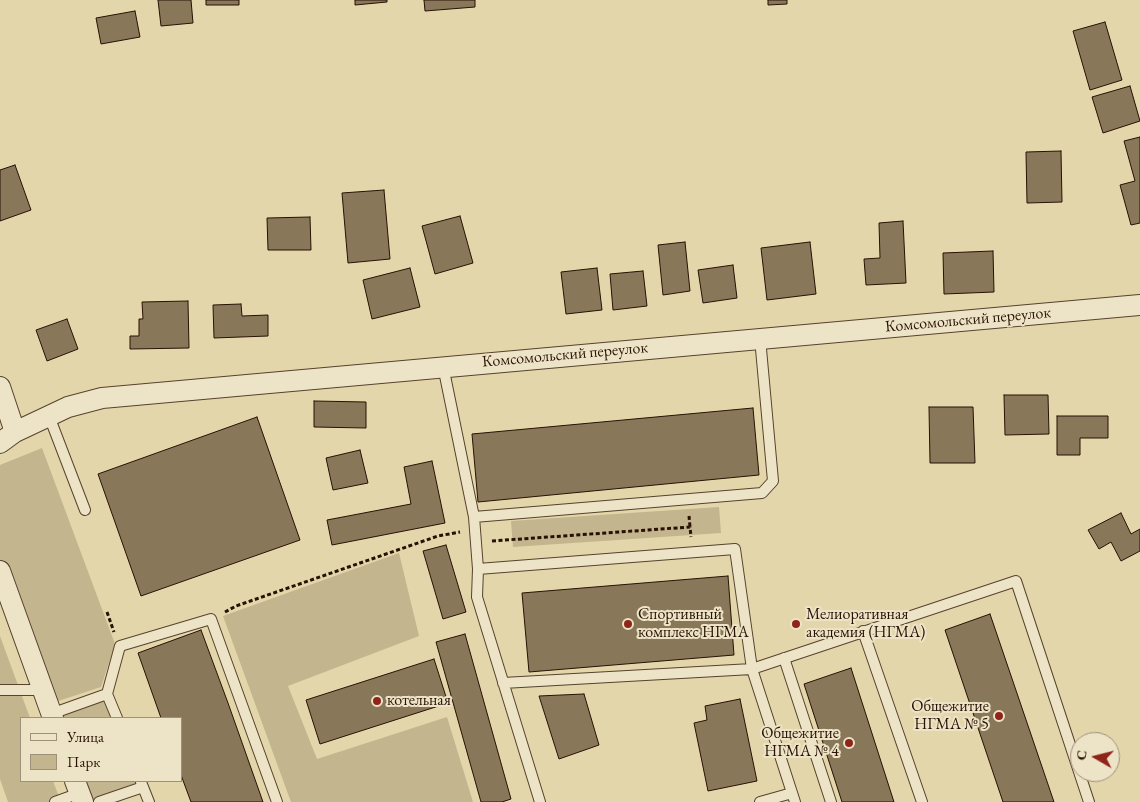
<!DOCTYPE html>
<html>
<head>
<meta charset="utf-8">
<style>
  body { margin:0 }
  #map { position:relative; width:1140px; height:802px; overflow:hidden; background:#e3d6aa; font-family:"EB Garamond",serif }
  canvas { display:block }
  .legend { position:absolute; left:20px; top:717px; width:162px; height:65px; box-sizing:border-box; background:#ede4c8; border:1px solid #9e9079; margin:0; padding:6px 9px; list-style:none; font-size:15px; color:#281103 }
  .legend li { display:flex; align-items:center; gap:10px; height:25px }
  .legend b { width:25px; border:1px solid #9e9079 }
  .north { position:absolute; left:1070px; top:732px; width:50px; height:50px; box-sizing:border-box; background:#ede4c8; border:1px solid #9e9079; border-radius:50%; rotate:278deg; font-size:14px; font-weight:700; line-height:20px; text-align:center; color:#281103 }
  .north::after { content:''; display:block; margin:auto; width:18px; height:22px; background:#8f2418; clip-path:polygon(50% 0,100% 100%,50% 72%,0 100%) }
</style>
</head>
<body>
<div id="map">
<canvas width="1140" height="802"></canvas>
<ul class="legend">
<li><b style="height:6px;background:#ede4c8"></b>Улица</li>
<li><b style="height:14px;background:#c3b58e"></b>Парк</li>
</ul>
<div class="north">С</div>
</div>
<script>
const context = document.querySelector('canvas').getContext('2d');
context.lineJoin = 'round';
function fill(path, color) {
  context.fillStyle = color;
  context.fill(path, 'evenodd');
}
function toPath(rows) {
  const path = new Path2D();
  for (const r of rows) {
    path.moveTo(r[0], r[1]);
    for (let i = 2; i < r.length; i += 2) path.lineTo(r[i], r[i + 1]);
  }
  return path;
}
function strokePath(path, color, width, dash) {
  context.strokeStyle = color;
  context.lineWidth = width;
  context.lineCap = dash ? 'butt' : 'round';
  context.setLineDash(dash || []);
  context.stroke(path);
}
function label(font, color, halo, rows, align = 'center') {
  context.font = font + ' "EB Garamond",serif';
  context.lineWidth = 4;
  context.setLineDash([]);
  context.textBaseline = 'middle';
  context.strokeStyle = halo;
  context.fillStyle = color;
  for (const [text, x, y, turn = 0] of rows) {
    context.save();
    context.translate(x, y);
    context.rotate((+turn || 0) * Math.PI / 180);
    context.textAlign = isNaN(turn) ? turn : align;
    if (halo) context.strokeText(text, 0, 0);
    context.fillText(text, 0, 0);
    context.restore();
  }
}
const green = toPath([
  [42,448,115,644,101,687,52,703,0,559,0,465],
  [719,507,721,533,513,547,511,521],
  [399,553,419,636,288,686,317,759,447,717,473,802,291,802,223,616],
  [0,636,30,718,21,718,21,781,53,781,61,802,8,802,0,779],
  [106,699,114,718,56,718],
  [79,781,137,781,138,784,90,802]
]);
const building = toPath([
  [158,0,191,0,193,23,161,26,158,0],
  [206,0,239,0,239,5,206,5,206,0],
  [355,0,387,0,387,2,355,5,355,0],
  [424,0,475,0,475,7,425,11,424,0],
  [768,0,787,0,787,4,768,5,768,0],
  [135,11,140,37,101,44,96,18,135,11],
  [1105,22,1122,80,1090,90,1073,31,1105,22],
  [1130,86,1140,121,1103,133,1092,97,1130,86],
  [1140,137,1140,223,1131,225,1120,185,1135,181,1124,141,1140,137],
  [1061,151,1062,202,1027,203,1026,152,1061,151],
  [15,165,31,210,0,221,0,170,15,165],
  [384,190,390,259,348,263,342,193,384,190],
  [460,216,473,263,435,274,422,226,460,216],
  [310,217,311,250,268,250,267,218,310,217],
  [903,221,906,283,866,285,864,259,880,258,879,223,903,221],
  [685,242,690,291,663,295,658,245,685,242],
  [810,242,816,294,767,300,761,248,810,242],
  [993,251,994,292,944,294,943,253,993,251],
  [733,265,737,298,703,303,698,270,733,265],
  [410,268,420,307,372,319,363,280,410,268],
  [597,268,602,310,566,314,561,272,597,268],
  [643,271,647,306,613,310,610,274,643,271],
  [188,301,189,348,130,349,130,336,139,336,139,319,143,319,142,302,188,301],
  [241,304,242,316,268,315,268,336,214,338,213,305,241,304],
  [67,319,78,349,47,361,36,330,67,319],
  [1004,395,1048,395,1049,434,1005,435,1004,395],
  [314,401,366,402,366,428,314,427,314,401],
  [929,407,973,407,975,463,930,463,929,407],
  [753,408,759,475,478,502,472,434,753,408],
  [1057,416,1108,416,1108,438,1080,438,1080,455,1057,455,1057,416],
  [257,417,300,540,141,596,98,474,257,417],
  [360,450,368,483,333,490,326,458,360,450],
  [432,461,445,523,332,545,327,520,411,504,404,467,432,461],
  [1121,513,1131,534,1140,529,1140,551,1121,561,1111,542,1099,549,1088,530,1121,513],
  [446,545,466,612,443,619,423,551,446,545],
  [728,576,734,655,529,672,522,593,728,576],
  [990,614,1054,802,1003,802,945,630,990,614],
  [201,630,228,703,263,802,191,802,181,775,181,718,161,718,138,653,201,630],
  [465,634,511,799,502,802,481,802,436,642,465,634],
  [434,659,448,703,320,744,306,700,434,659],
  [851,668,894,802,842,802,804,684,851,668],
  [584,694,599,745,559,759,539,696,584,694],
  [740,699,757,781,708,791,694,723,707,720,705,706,740,699]
]);
const path = toPath([
  [689,516,690,527],
  [492,541,690,527,691,537],
  [107,612,114,632],
  [225,612,236,606,438,536,460,532]
]);
const lane = toPath([
  [443,366,474,517,478,569,477,597,540,802],
  [49,416,85,510],
  [474,517,762,493,773,481,760,338],
  [478,569,735,549,752,669,503,683],
  [863,631,922,802],
  [784,658,831,802],
  [0,690,42,690],
  [107,694,120,646,211,619,277,802],
  [51,714,107,694,117,718],
  [141,782,149,802],
  [55,802,80,793],
  [99,802,143,787],
  [760,802,792,793],
  [795,802,752,669,1016,581,1089,802]
]);
const street = toPath([
  [0,387,15,432],
  [0,443,15,432,68,407,102,398,1140,305],
  [0,571,53,718],
  [75,781,83,802]
]);
const markers = [
  [628,624,5,"#8f2418"],
  [796,624,5,"#8f2418"],
  [377,701,5,"#8f2418"],
  [999,716,5,"#8f2418"],
  [849,743,5,"#8f2418"]
];
const streetNames = [
  ["Комсомольский переулок",968,320,-5],
  ["Комсомольский переулок",565,355,-5]
];
const poiNames = [
  ["Спортивный",638,615],
  ["комплекс НГМА",638,633],
  ["Мелиоративная",806,615],
  ["академия (НГМА)",806,633],
  ["котельная",387,701],
  ["Общежитие",989,707,"right"],
  ["НГМА № 5",989,725,"right"],
  ["Общежитие",839,734,"right"],
  ["НГМА № 4",839,752,"right"]
];
fill(green, '#c3b58e');
fill(building, '#89775a');
strokePath(building, '#281103', 1);
strokePath(lane, '#57422d', 12);
strokePath(street, '#57422d', 22);
strokePath(path, '#281103', 3, [4, 2.5]);
strokePath(lane, '#ede4c8', 10);
strokePath(street, '#ede4c8', 20);
for (const [x, y, r, color] of markers) {
  const dot = new Path2D();
  dot.arc(x, y, r, 0, 2 * Math.PI);
  context.fillStyle = color;
  context.fill(dot);
  strokePath(dot, '#ede4c8', 2);
}
label('16px', '#281103', '#ede4c8', streetNames);
label('16px', '#281103', '#ede4c8', poiNames, 'left');
</script>
</body>
</html>
